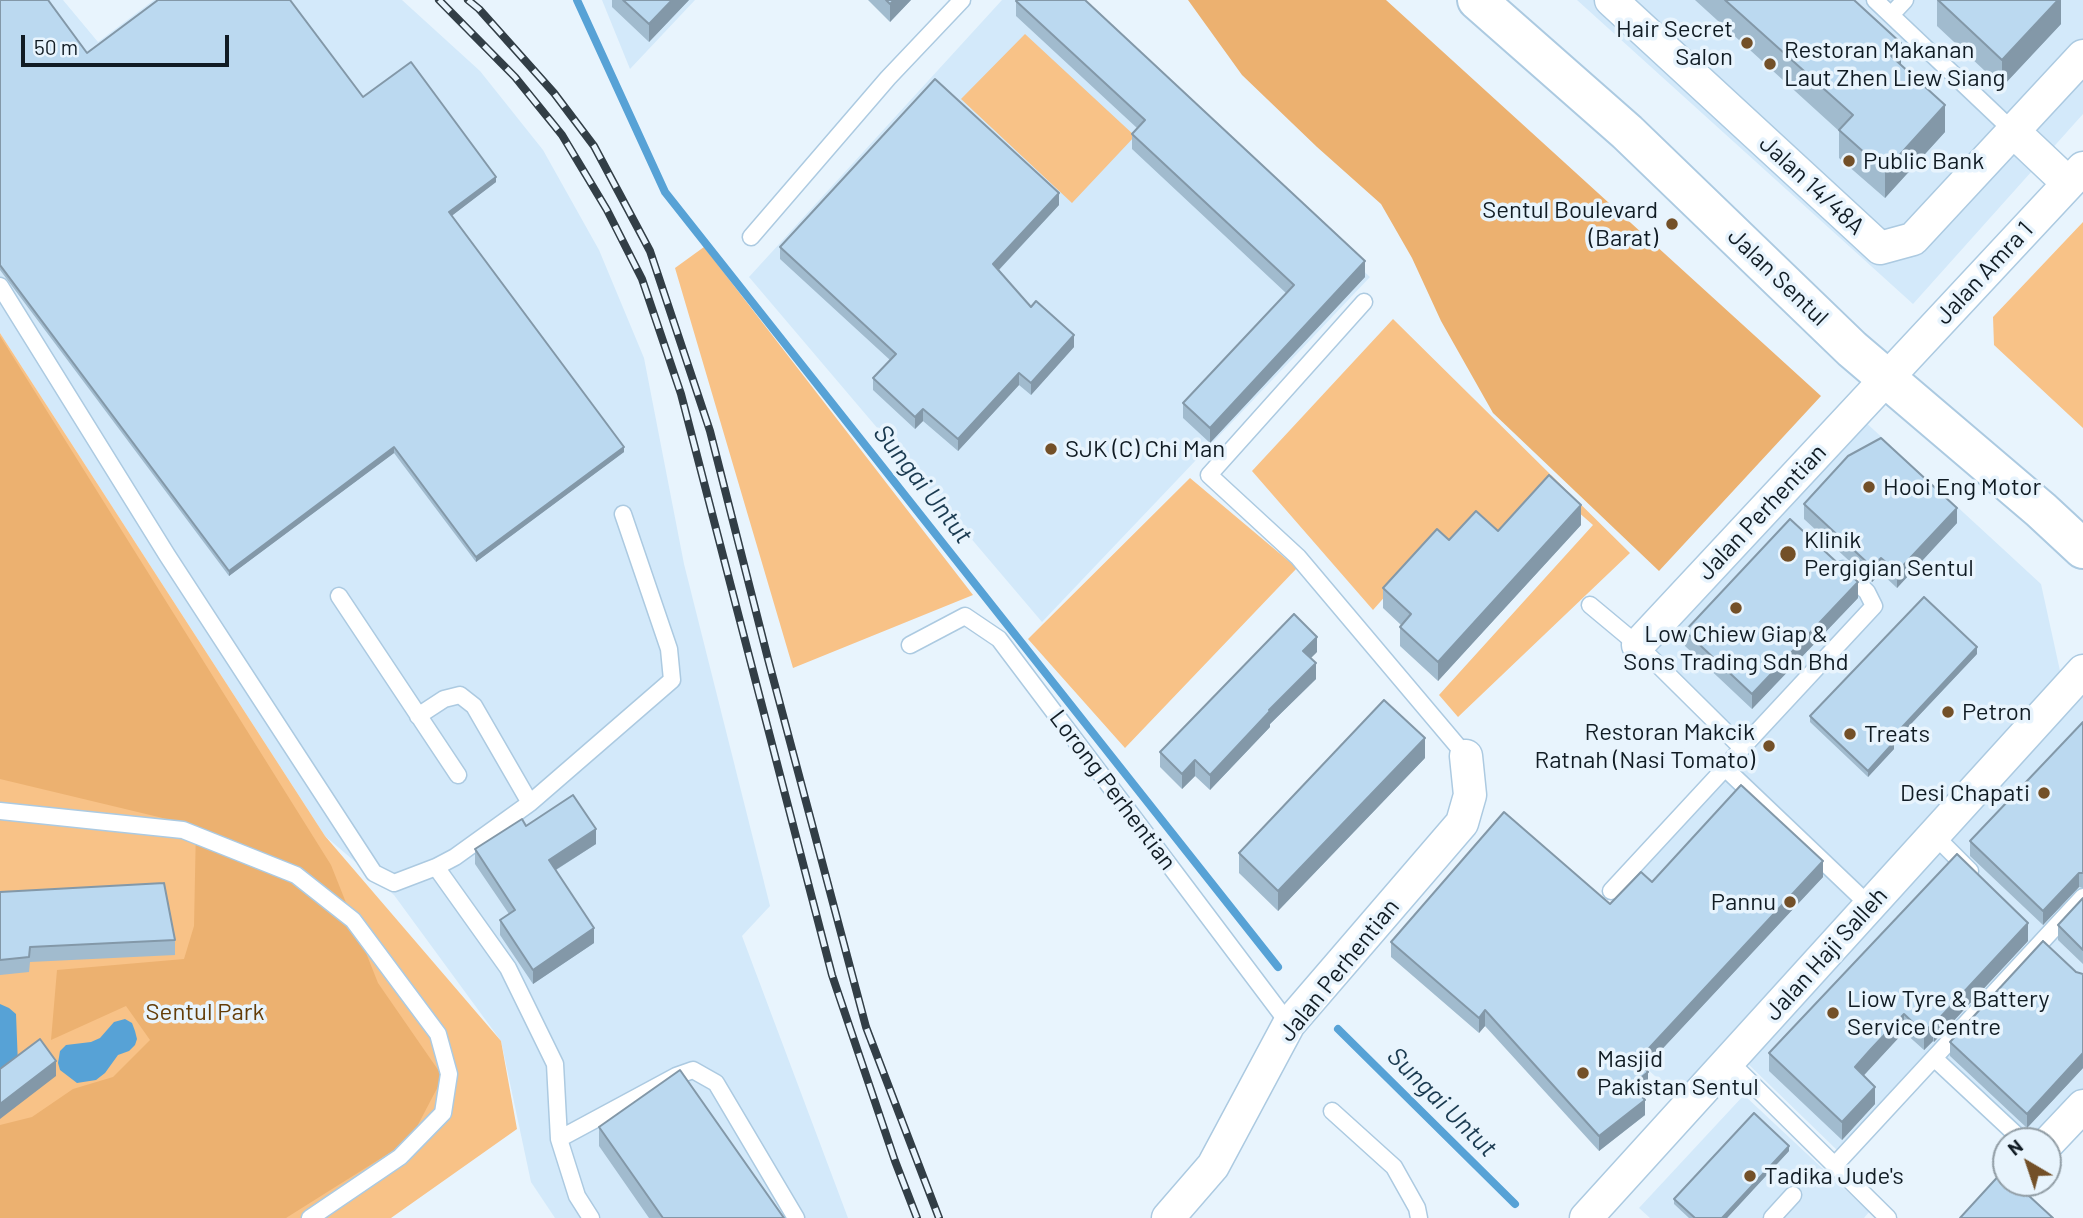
<!DOCTYPE html>
<html>
<head>
<meta charset="utf-8">
<style>
  body { margin:0 }
  #map { position:relative; width:2083px; height:1218px; overflow:hidden; background:#e8f4fd; font-family:Barlow,sans-serif }
  canvas { display:block }
  .north { position:absolute; left:1992px; top:1127px; width:70px; height:70px; box-sizing:border-box; background:#e8f4fd; border:2px solid #929ea6; border-radius:50%; rotate:321deg; font-size:19px; font-weight:700; line-height:28px; text-align:center; color:#111c24 }
  .north::after { content:''; display:block; margin:auto; width:24px; height:32px; background:#735028; clip-path:polygon(50% 0,100% 100%,50% 72%,0 100%) }
  .scale { position:absolute; left:21px; top:35px; width:208px; height:32px; box-sizing:border-box; border:4px solid #111c24; border-top:0; padding-left:9px; font-size:21px; line-height:24px; white-space:nowrap; color:#111c24; -webkit-text-stroke:5px #e8f4fd; paint-order:stroke }
</style>
</head>
<body>
<div id="map">
<canvas width="2083" height="1218"></canvas>
<div class="north">N</div>
<div class="scale">50 m</div>
</div>
<script>
const context = document.querySelector('canvas').getContext('2d');
context.lineJoin = 'round';
function fill(path, color) {
  context.fillStyle = color;
  context.fill(path, 'evenodd');
}
function toPath(rows) {
  const path = new Path2D();
  for (const r of rows) {
    path.moveTo(r[0], r[1]);
    for (let i = 2; i < r.length; i += 2) path.lineTo(r[i], r[i + 1]);
  }
  return path;
}
function strokePath(path, color, width, dash) {
  context.strokeStyle = color;
  context.lineWidth = width;
  context.lineCap = dash ? 'butt' : 'round';
  context.setLineDash(dash || []);
  context.stroke(path);
}
function label(font, color, halo, rows, align = 'center') {
  context.font = font + ' Barlow,sans-serif';
  context.lineWidth = 7;
  context.setLineDash([]);
  context.textBaseline = 'middle';
  context.strokeStyle = halo;
  context.fillStyle = color;
  for (const [text, x, y, turn = 0] of rows) {
    context.save();
    context.translate(x, y);
    context.rotate((+turn || 0) * Math.PI / 180);
    context.textAlign = isNaN(turn) ? turn : align;
    if (halo) context.strokeText(text, 0, 0);
    context.fillText(text, 0, 0);
    context.restore();
  }
}
const built = toPath([
  [0,0,63,0,98,42,154,0,402,0,480,71,543,150,599,250,644,358,684,564,770,906,742,936,848,1218,555,1218,531,1182,501,1041,394,895,325,836,0,333],
  [602,0,695,0,630,69],
  [1002,0,1073,0,1370,277,1042,622,749,277],
  [1577,0,2083,0,2083,114,1913,304],
  [1862,419,2041,584,2062,680,1680,1099,1545,975,1752,747,1652,648],
  [2083,691,2083,1091,2037,1141,2034,1141,1933,1049,1838,1151,1744,1060],
  [1744,1095,1869,1212,1864,1218,1650,1218,1639,1208]
]);
const green = toPath([
  [1025,34,1135,136,1072,203,961,99],
  [2083,222,2083,428,1994,345,1993,317],
  [704,247,973,595,793,668,675,268],
  [1393,319,1630,553,1458,717,1439,695,1593,525,1552,489,1500,540,1448,554,1434,541,1373,610,1252,471],
  [0,333,325,836,501,1041,517,1129,391,1218,0,1218],
  [1190,478,1297,568,1125,748,1028,639]
]);
const forest = toPath([
  [1188,0,1386,0,1821,396,1659,571,1493,413,1441,321,1412,258,1381,204,1317,147,1242,75],
  [0,336,331,865,378,983,443,1077,410,1140,286,1218,0,1218,0,1125,32,1117,73,1089,113,1077,150,1040,126,1006,51,1040,57,970,184,959,194,926,196,826,0,779]
]);
const water = toPath([
  [0,1004,9,1008,16,1014,18,1065,0,1089],
  [125,1019,132,1023,135,1031,137,1039,135,1045,129,1051,118,1055,105,1073,96,1080,77,1083,60,1070,58,1063,60,1051,66,1045,91,1042,100,1038,114,1022]
]);
const stream = toPath([
  [577,0,665,192,1278,967],
  [1338,1029,1515,1204]
]);
const service = toPath([
  [1875,0,2013,131],
  [1891,15,1905,0],
  [751,237,888,78,962,0],
  [0,286,167,555,374,873,394,883,436,867,455,857,530,803,672,680,669,649,623,514],
  [1364,302,1209,475,1298,557,1466,756],
  [339,596,458,775],
  [1590,605,1638,645,1742,748,1725,768,1870,906],
  [910,645,965,616,999,639,1289,1024],
  [418,716,444,699,460,695,474,706,530,803],
  [1742,748,1874,606,1867,592,1843,569],
  [0,811,183,830,296,875,353,920,438,1034,449,1074,443,1113,400,1157,310,1218],
  [1934,835,1970,871],
  [436,867,508,968,555,1064,559,1139,577,1196,591,1218],
  [1611,891,1725,768],
  [1934,1058,2023,1141],
  [1729,1061,1888,1218],
  [1332,1111,1394,1167,1417,1208,1419,1218],
  [559,1139,676,1076,693,1070,716,1083,796,1218],
  [1834,1166,2083,897],
  [1772,1218,1793,1195]
]);
const minor = toPath([
  [1611,0,1880,248,1913,239,2083,56],
  [2013,131,2068,183],
  [1638,645,2083,168],
  [2048,1143,2083,1106],
  [1168,1218,1213,1166,1289,1024,1462,823,1470,795,1466,756],
  [1586,1218,2083,671]
]);
const primary = toPath([
  [1477,0,1627,132,1852,349,2041,510,2083,549]
]);
const rail = toPath([
  [439,0,515,77,562,135,607,210,642,279,681,394,832,975,895,1161,917,1218],
  [468,0,479,9,554,93,594,146,650,251,710,431,768,659,866,1027,939,1218]
]);
const wall = toPath([
  [0,0,87,53,363,97,496,182,451,216,624,452,476,562,394,453,229,576,0,270],
  [612,0,689,0,649,42,612,7],
  [868,0,911,0,890,22],
  [1695,0,1854,0,1901,65,1945,132,1885,198,1839,158,1839,131],
  [1937,0,2061,0,2061,24,2002,87,1937,26],
  [1016,1,1365,277,1210,443,1183,418,1183,403,1286,293,1132,149,1132,134,1137,128,1016,16],
  [1059,205,999,270,1031,307,1074,347,1031,395,1019,385,958,451,923,421,915,429,873,390,873,378,890,360,780,259,780,247],
  [1804,504,1957,523,1897,588,1881,573,1872,582,1804,519],
  [1581,525,1438,681,1400,646,1400,627,1401,625,1383,608,1383,588,1449,540,1498,531],
  [1858,598,1752,709,1685,646,1685,631],
  [1317,652,1310,658,1316,679,1270,724,1270,727,1210,790,1195,776,1182,789,1160,767,1160,752],
  [1977,654,1894,742,1894,749,1868,777,1810,722,1810,716],
  [2083,722,2083,888,2079,887,2043,925,1970,856,1970,841],
  [1425,758,1278,911,1239,873,1239,853],
  [526,826,596,844,556,870,594,943,533,984,500,935,500,920,509,914,475,864,475,849],
  [1823,877,1644,1068,1648,1088,1640,1094,1645,1115,1599,1151,1485,1026,1479,1033,1391,957,1391,942,1610,904,1652,882],
  [0,892,175,940,175,955,30,962,29,972,0,975],
  [2083,898,2083,964,2058,940,2058,925],
  [2028,941,1934,1042,1933,1041,1924,1050,1904,1032,1863,1075,1875,1104,1842,1140,1769,1071,1769,1053],
  [2076,972,2083,974,2083,1068,2027,1128,1950,1056,1950,1042],
  [599,1127,784,1218,649,1218,599,1146],
  [1789,1151,1727,1218,1689,1218,1674,1204,1674,1199]
]);
const shadedWall = toPath([
  [672,0,689,0,649,42,649,24],
  [894,0,911,0,890,22,890,4],
  [2058,0,2061,0,2061,24,2002,87,2002,60],
  [1901,43,1901,70,1890,55],
  [1945,105,1945,132,1885,198,1885,171],
  [496,177,496,182,449,218,449,212],
  [1059,193,1059,205,993,276,993,264],
  [1365,261,1365,277,1210,443,1210,428],
  [1074,335,1074,347,1031,395,1031,383],
  [1019,373,1019,385,958,451,958,439],
  [923,409,923,421,915,429,915,417],
  [394,447,394,453,229,576,229,571],
  [624,447,624,452,476,562,476,557],
  [1581,505,1581,525,1438,681,1438,662],
  [1957,508,1957,523,1897,588,1897,572],
  [1881,558,1881,573,1872,582,1872,567],
  [1858,582,1858,598,1752,709,1752,694],
  [1317,637,1317,652,1303,666,1303,651],
  [1977,647,1977,654,1891,745,1891,739],
  [1316,663,1316,679,1270,724,1270,727,1210,790,1210,775,1269,710],
  [1425,738,1425,758,1278,911,1278,891],
  [1894,742,1894,749,1868,777,1868,771],
  [1195,760,1195,776,1182,789,1182,774],
  [596,829,596,844,549,874,549,860],
  [1823,861,1823,877,1638,1075,1638,1060],
  [2079,873,2079,887,2043,925,2043,911],
  [2028,923,2028,941,1934,1042,1934,1024],
  [594,928,594,943,533,984,533,970],
  [1485,1010,1485,1026,1479,1033,1479,1018],
  [1904,1014,1904,1032,1855,1085,1855,1067],
  [1933,1023,1933,1041,1924,1050,1924,1033],
  [2083,1053,2083,1068,2027,1128,2027,1114],
  [56,1061,56,1076,0,1119,0,1104],
  [1648,1072,1648,1088,1632,1100,1632,1085],
  [1875,1087,1875,1104,1842,1140,1842,1122],
  [1645,1100,1645,1115,1599,1151,1599,1136],
  [1789,1146,1789,1151,1727,1218,1722,1218]
]);
const building = toPath([
  [0,0,48,0,87,53,158,0,290,0,363,97,411,62,496,177,449,212,624,447,476,557,394,447,229,571,0,265,0,0],
  [623,0,672,0,649,24,623,0],
  [886,0,894,0,890,4,886,0],
  [1017,0,1085,0,1365,261,1210,428,1183,403,1294,285,1132,134,1145,120,1016,1,1017,0],
  [1725,0,1854,0,1901,43,1890,55,1945,105,1885,171,1839,130,1853,115,1725,0],
  [1938,0,2058,0,2002,60,1938,0],
  [935,79,1059,193,993,264,1031,307,1036,301,1074,335,1031,383,1019,373,958,439,923,409,915,417,873,378,896,354,780,247,935,79],
  [1881,438,1957,508,1897,572,1881,558,1872,567,1804,504,1848,456,1881,438],
  [1549,475,1581,505,1438,662,1400,627,1411,614,1383,588,1437,529,1449,540,1476,511,1498,531,1549,475],
  [1790,519,1858,582,1752,694,1685,631,1790,519],
  [1924,597,1977,647,1891,739,1894,742,1868,771,1810,716,1924,597],
  [1294,614,1317,637,1303,651,1316,663,1269,710,1270,711,1210,775,1195,760,1182,774,1160,752,1294,614],
  [1384,700,1425,738,1278,891,1239,853,1384,700],
  [2083,722,2083,873,2079,873,2043,911,1970,841,2083,722],
  [1741,785,1823,861,1638,1060,1648,1072,1632,1085,1645,1100,1599,1136,1485,1010,1479,1018,1391,942,1504,812,1610,904,1641,872,1652,882,1741,785],
  [573,795,596,829,549,860,594,928,533,970,500,920,515,910,475,849,522,819,526,826,573,795],
  [1957,854,2028,923,1934,1024,1933,1023,1924,1033,1904,1014,1871,1049,1855,1067,1875,1087,1842,1122,1769,1053,1957,854],
  [164,883,175,940,30,947,29,957,0,960,0,892,164,883],
  [2083,898,2083,950,2058,925,2083,898],
  [2043,941,2076,972,2083,974,2083,1053,2027,1114,1950,1042,2043,941],
  [40,1039,56,1061,0,1104,0,1069,40,1039],
  [680,1070,784,1218,663,1218,599,1127,680,1070],
  [1754,1113,1789,1146,1722,1218,1695,1218,1674,1199,1754,1113],
  [2003,1171,2006,1174,2006,1183,2015,1183,2053,1218,1960,1218,2003,1171]
]);
const markers = [
  [1747,43,7,"#735028"],
  [1770,64,7,"#735028"],
  [1849,161,7,"#735028"],
  [1672,224,7,"#735028"],
  [1051,449,7,"#735028"],
  [1869,487,7,"#735028"],
  [1788,554,9,"#735028"],
  [1736,608,7,"#735028"],
  [1948,712,7,"#735028"],
  [1850,734,7,"#735028"],
  [1769,746,7,"#735028"],
  [2044,793,7,"#735028"],
  [1790,902,7,"#735028"],
  [1833,1013,7,"#735028"],
  [1583,1073,7,"#735028"],
  [1750,1176,7,"#735028"]
];
const poiNames = [
  ["Hair Secret",1733,29,"right"],
  ["Salon",1733,57,"right"],
  ["Restoran Makanan",1784,50],
  ["Laut Zhen Liew Siang",1784,78],
  ["Public Bank",1863,161],
  ["Sentul Boulevard",1658,210,"right"],
  ["(Barat)",1658,238,"right"],
  ["SJK (C) Chi Man",1065,449],
  ["Hooi Eng Motor",1883,487],
  ["Klinik",1804,540],
  ["Pergigian Sentul",1804,568],
  ["Low Chiew Giap &",1736,634,"center"],
  ["Sons Trading Sdn Bhd",1736,662,"center"],
  ["Petron",1962,712],
  ["Restoran Makcik",1755,732,"right"],
  ["Ratnah (Nasi Tomato)",1755,760,"right"],
  ["Treats",1864,734],
  ["Desi Chapati",2030,793,"right"],
  ["Pannu",1776,902,"right"],
  ["Liow Tyre & Battery",1847,999],
  ["Service Centre",1847,1027],
  ["Masjid",1597,1059],
  ["Pakistan Sentul",1597,1087],
  ["Tadika Jude's",1764,1176]
];
const streetNames = [
  ["Jalan 14/48A",1812,185,43],
  ["Jalan Amra 1",1984,273,-47],
  ["Jalan Sentul",1778,277,44],
  ["Jalan Perhentian",1762,512,-47],
  ["Lorong Perhentian",1113,790,53],
  ["Jalan Haji Salleh",1826,954,-48],
  ["Jalan Perhentian",1339,970,-51]
];
const parkNames = [
  ["Sentul Park",205,1012]
];
const waterNames = [
  ["Sungai Untut",923,484,52],
  ["Sungai Untut",1442,1102,45]
];
fill(built, '#d3e9fa');
fill(green, '#f8c287');
fill(forest, '#ecb170');
fill(water, '#57a2d6');
strokePath(stream, '#57a2d6', 8);
strokePath(service, '#accae1', 19);
strokePath(minor, '#accae1', 35);
strokePath(primary, '#accae1', 42);
strokePath(service, '#fff', 16);
strokePath(minor, '#fff', 32);
strokePath(primary, '#fff', 38);
strokePath(rail, '#323e46', 8);
strokePath(rail, '#e8f4fd', 5, [16]);
fill(wall, '#a1bbce');
fill(shadedWall, '#8398a8');
fill(building, '#bbd9f0');
strokePath(building, '#8398a8', 2);
for (const [x, y, r, color] of markers) {
  const dot = new Path2D();
  dot.arc(x, y, r, 0, 2 * Math.PI);
  context.fillStyle = color;
  context.fill(dot);
  strokePath(dot, '#e8f4fd', 2.5);
}
label('24px', '#111c24', '#e8f4fd', poiNames, 'left');
label('24px', '#111c24', '#e8f4fd', streetNames);
label('24px', '#643d08', '#e8f4fd', parkNames);
label('italic 26px', '#1a3a50', '#e8f4fd', waterNames);
</script>
</body>
</html>
